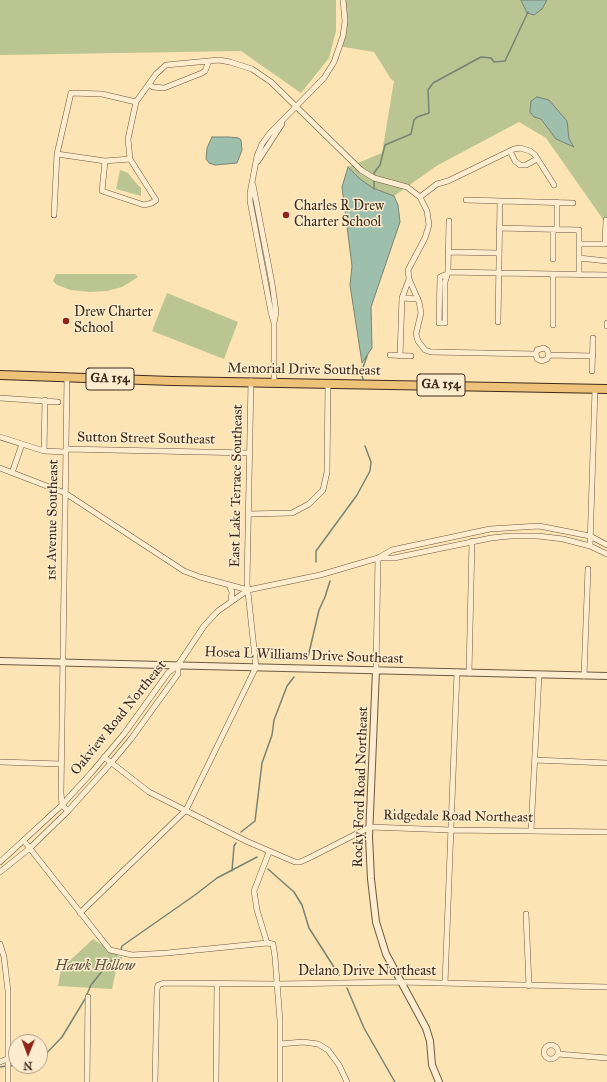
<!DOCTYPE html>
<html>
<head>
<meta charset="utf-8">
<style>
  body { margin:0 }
  #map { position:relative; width:607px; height:1082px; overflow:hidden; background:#fce4b4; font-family:"IM FELL Great Primer",serif }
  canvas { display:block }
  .north { position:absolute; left:8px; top:1034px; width:40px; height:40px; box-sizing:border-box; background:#fdedce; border:1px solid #b09f87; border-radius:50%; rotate:181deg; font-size:11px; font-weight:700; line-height:16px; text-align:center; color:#3d2b1c }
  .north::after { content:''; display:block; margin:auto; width:14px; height:18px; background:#8f2418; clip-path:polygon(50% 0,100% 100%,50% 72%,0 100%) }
</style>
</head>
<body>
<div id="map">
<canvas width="607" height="1082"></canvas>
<div class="north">N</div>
</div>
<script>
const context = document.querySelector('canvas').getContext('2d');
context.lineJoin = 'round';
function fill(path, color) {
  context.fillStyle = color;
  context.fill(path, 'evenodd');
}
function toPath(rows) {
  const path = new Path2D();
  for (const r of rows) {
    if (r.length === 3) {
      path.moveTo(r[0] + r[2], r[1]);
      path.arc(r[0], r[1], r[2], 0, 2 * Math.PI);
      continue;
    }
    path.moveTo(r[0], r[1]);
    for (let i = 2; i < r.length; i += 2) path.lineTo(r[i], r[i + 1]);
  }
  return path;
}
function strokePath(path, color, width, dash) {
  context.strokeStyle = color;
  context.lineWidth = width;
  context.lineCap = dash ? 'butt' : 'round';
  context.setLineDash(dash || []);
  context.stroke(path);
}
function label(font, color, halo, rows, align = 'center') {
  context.font = font + ' "IM FELL Great Primer",serif';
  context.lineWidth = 3;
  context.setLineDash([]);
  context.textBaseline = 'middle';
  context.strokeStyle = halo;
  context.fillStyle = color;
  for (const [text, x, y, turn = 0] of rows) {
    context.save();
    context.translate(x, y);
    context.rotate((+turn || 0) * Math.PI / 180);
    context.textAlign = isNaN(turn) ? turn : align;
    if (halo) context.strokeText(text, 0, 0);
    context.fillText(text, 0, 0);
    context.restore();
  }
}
const green = toPath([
  [0,0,336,0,336,31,329,58,301,93,241,51,0,55],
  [342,0,607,0,607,225,546,138,519,122,438,165,394,196,373,188,360,179,348,167,382,153,394,81,391,79,374,52,338,46,343,21],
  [120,170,128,173,136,183,141,188,141,196,116,189],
  [56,274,135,274,138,277,122,287,107,291,90,292,71,290,57,285,53,281],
  [167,293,238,322,224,359,152,331],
  [93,939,119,956,112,989,58,986,61,969]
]);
const water = toPath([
  [521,0,547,0,542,9,534,15,527,13,521,0],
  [537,97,549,100,567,121,569,139,574,147,556,139,541,119,534,117,530,112,531,101,537,97],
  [212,137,229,137,239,138,241,140,242,150,237,163,215,165,209,163,206,159,207,148,212,137],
  [348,167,360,179,373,188,394,196,398,205,400,222,371,307,372,348,362,363,350,285,352,266,342,187,348,167]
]);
const stream = toPath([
  [374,189,374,173,380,165,385,145,411,134,414,120,417,117,429,113,428,90,433,83,481,57,491,58,494,62,505,61,528,12],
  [363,379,361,373,367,356],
  [316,562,316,551,357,495,370,471,371,462,365,446],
  [308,657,319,610,325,597,330,581],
  [241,832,255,821,262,763,272,735,274,720,287,686,294,677],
  [268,869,294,892,302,905,309,928,339,975],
  [232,871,234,846,236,843],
  [121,950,122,946,195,895,217,878,257,857],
  [347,988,364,1028,395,1082],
  [40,1060,62,1037,85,999,91,985,103,970,112,960,121,958],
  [10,1066,16,1065],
  [20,1066,25,1066],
  [0,1067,6,1066]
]);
const minor = toPath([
  [149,84,153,87,164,88,202,73,205,71,209,61],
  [510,151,515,161,520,165,526,165,537,159],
  [57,154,105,161,130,159,128,139,136,102],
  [105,161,102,191,144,205,152,203,156,200,130,159],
  [258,161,282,124],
  [253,185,272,283,276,312,274,323,274,382],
  [420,197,437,184,448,181,514,149,520,148,530,151,535,155,554,185],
  [466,200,573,203],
  [557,202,557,230],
  [54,215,57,154,71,93,102,94,136,102,156,74,166,65,219,60,230,62,252,69,271,82,361,170,374,178,407,187,420,197,427,211,429,225,425,238,408,270,409,279,402,298,400,356],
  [449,221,448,272,607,275],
  [499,228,579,230,579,275],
  [579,244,605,244,606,220],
  [448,252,499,253],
  [579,258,607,261],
  [553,259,553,230],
  [447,274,440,277,439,323,445,323,445,282,448,272],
  [409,279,419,302,421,313,416,334,418,341,425,350,431,352,536,354,537,359,542,361,547,359,549,355,593,356],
  [402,298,418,299],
  [498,322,500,201],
  [274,323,271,312,250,201,250,193,257,156,262,144,270,133,324,78,334,62,343,36,345,21,343,0],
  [553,325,553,274],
  [607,326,607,323],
  [536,354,537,350,544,348,547,350,549,355],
  [390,355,411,356],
  [592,371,593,338],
  [67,377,61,793,62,805,68,811],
  [0,398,58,402],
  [0,437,44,451,66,452],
  [66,449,249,453],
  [44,451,45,400],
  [0,468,65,493,184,571,200,577,248,590],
  [12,473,22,444],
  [249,514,292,513,309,504,323,490,327,472,328,383],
  [590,546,595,389],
  [379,558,394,558,491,538,510,536,538,536,563,539,590,546,607,554],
  [229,585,232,592,231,601],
  [376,670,378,558],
  [469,673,472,541],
  [584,676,588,569],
  [104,757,149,792,246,841,295,862,300,862,309,858,370,827,451,830,607,832],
  [535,760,607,763],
  [0,762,61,764],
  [531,831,539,675],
  [24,841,110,950,132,955,167,953,267,943],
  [269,852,254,891,257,910,267,943,273,944,275,957,280,1021,280,1082],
  [0,862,62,805,92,772,124,734,168,673,178,665,204,626,218,611,248,590,320,575,378,558,392,550,490,529,539,526,590,536,607,545],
  [0,872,30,848,68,811,111,763,131,739,178,674,178,665],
  [80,913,186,810,256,667,247,583,251,381],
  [526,914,529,986],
  [0,944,4,957,8,991,8,1082],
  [445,983,457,672],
  [280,1044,303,1042,318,1044,328,1050,339,1065,347,1082],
  [551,1052,7],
  [558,1054,607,1058],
  [0,1062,7,1059],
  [87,1082,88,997],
  [155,1082,157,990,158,985,164,983,278,984,400,982,607,987],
  [216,1082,217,984]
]);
const tertiary = toPath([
  [0,661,607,676],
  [376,670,369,837,371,879,376,922,386,954,426,1028,430,1041,432,1065,439,1082]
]);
const primary = toPath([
  [0,375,172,381,607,389]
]);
const markers = [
  [286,215,4,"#8f2418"],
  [66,321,4,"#8f2418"]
];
const shields = [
  [110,379,48],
  [441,385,48]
];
const shieldNames = [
  ["GA 154",110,379],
  ["GA 154",441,385]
];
const poiNames = [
  ["Charles R Drew",294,207],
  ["Charter School",294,223],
  ["Drew Charter",74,313],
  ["School",74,329]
];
const streetNames = [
  ["Memorial Drive Southeast",304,370,1],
  ["Sutton Street Southeast",146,439,1],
  ["East Lake Terrace Southeast",237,486,-89],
  ["1st Avenue Southeast",53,520,-89],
  ["Hosea L Williams Drive Southeast",304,656,2],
  ["Oakview Road Northeast",119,718,-51],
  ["Rocky Ford Road Northeast",361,787,-88],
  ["Ridgedale Road Northeast",458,817,1],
  ["Delano Drive Northeast",367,972]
];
const parkNames = [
  ["Hawk Hollow",95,967]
];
fill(green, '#bac591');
fill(water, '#9fbfad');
strokePath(water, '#788473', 1);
strokePath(stream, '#788473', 1.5);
strokePath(minor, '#6d5942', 6);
strokePath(tertiary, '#6d5942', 8);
strokePath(primary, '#3d2b1c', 10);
strokePath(minor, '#fdedce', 5);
strokePath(tertiary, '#fdedce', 6);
strokePath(primary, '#eec27a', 8);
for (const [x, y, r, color] of markers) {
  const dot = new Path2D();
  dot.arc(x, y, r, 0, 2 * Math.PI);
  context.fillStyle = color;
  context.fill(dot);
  strokePath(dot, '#fdedce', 1.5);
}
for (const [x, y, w] of shields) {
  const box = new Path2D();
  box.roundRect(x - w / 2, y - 11, w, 22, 3);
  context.fillStyle = '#fdedce';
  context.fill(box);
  strokePath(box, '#3d2b1c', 1);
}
label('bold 13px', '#3d2b1c', null, shieldNames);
label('14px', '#3d2b1c', '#fdedce', poiNames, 'left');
label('14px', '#3d2b1c', '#fdedce', streetNames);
label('italic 14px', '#5c5239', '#fdedce', parkNames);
</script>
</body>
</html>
